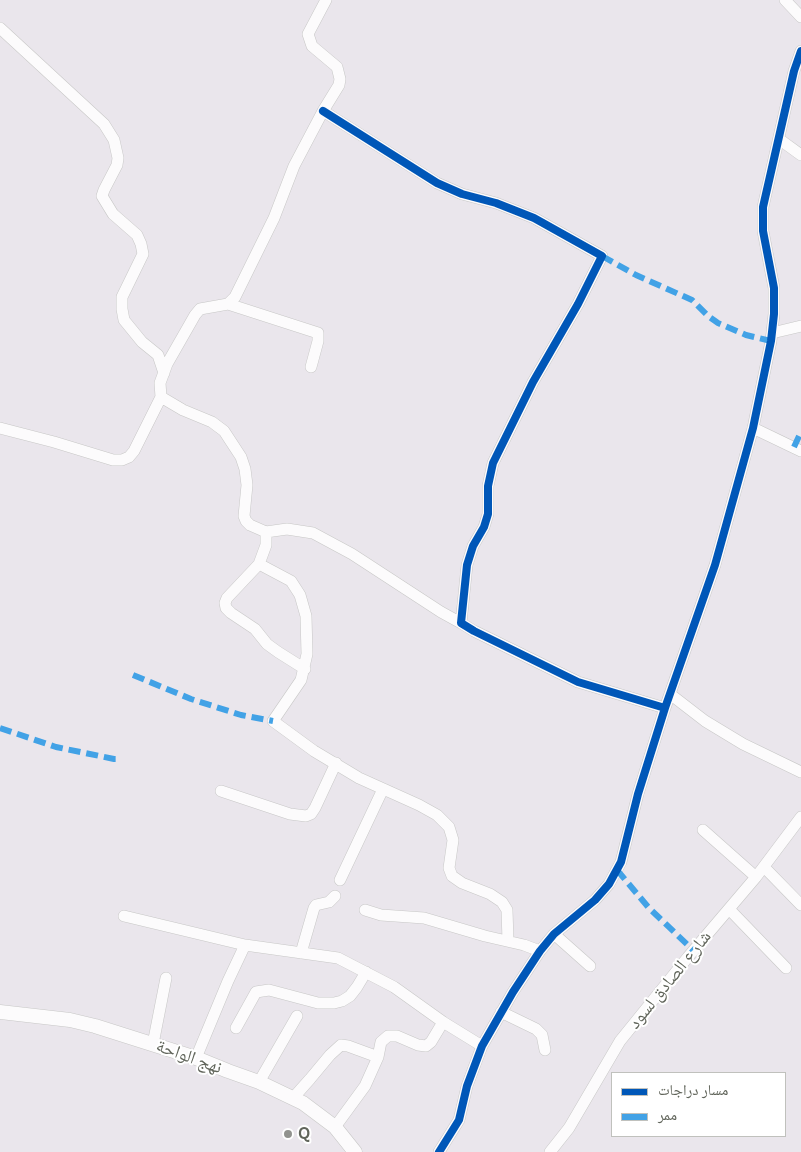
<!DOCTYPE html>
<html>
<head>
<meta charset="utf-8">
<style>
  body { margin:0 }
  #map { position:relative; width:801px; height:1152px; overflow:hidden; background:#eae6ec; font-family:Karla,"Noto Naskh Arabic",sans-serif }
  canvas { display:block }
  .legend { position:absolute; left:611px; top:1072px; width:175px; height:65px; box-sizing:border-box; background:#fff; border:1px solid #c0c1bd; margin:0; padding:6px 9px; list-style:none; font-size:15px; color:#61655b }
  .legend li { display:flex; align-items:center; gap:10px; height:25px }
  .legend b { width:25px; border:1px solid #c0c1bd }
</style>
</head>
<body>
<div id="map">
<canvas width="801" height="1152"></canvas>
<ul class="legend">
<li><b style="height:6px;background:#0057b8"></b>مسار دراجات</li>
<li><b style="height:6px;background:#42a2e6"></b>ممر</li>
</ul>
</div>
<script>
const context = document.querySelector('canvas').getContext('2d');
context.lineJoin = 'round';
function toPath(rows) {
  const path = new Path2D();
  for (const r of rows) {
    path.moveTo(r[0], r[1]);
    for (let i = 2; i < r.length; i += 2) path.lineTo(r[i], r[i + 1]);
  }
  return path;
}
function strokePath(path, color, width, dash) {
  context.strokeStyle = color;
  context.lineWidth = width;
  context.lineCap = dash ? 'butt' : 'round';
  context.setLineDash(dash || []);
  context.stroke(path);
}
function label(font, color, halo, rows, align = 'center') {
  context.font = font + ' Karla,"Noto Naskh Arabic",sans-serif';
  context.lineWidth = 4;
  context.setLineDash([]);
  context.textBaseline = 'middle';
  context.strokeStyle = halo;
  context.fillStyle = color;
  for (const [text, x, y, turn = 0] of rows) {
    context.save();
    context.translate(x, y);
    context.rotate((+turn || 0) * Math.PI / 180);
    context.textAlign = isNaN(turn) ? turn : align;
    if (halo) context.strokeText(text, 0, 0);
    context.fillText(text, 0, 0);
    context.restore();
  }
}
const minor = toPath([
  [785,0,801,17],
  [0,28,104,124,114,140,118,158,117,165,104,190,102,196,113,214,137,235,141,244,143,254,122,297,122,309,124,320,142,342,158,355,164,373],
  [323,111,437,183,462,194,496,203,534,218,602,256,578,304,533,382,493,463,488,486,488,514,484,527,473,546,467,565,461,623,474,631,578,682,665,708],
  [779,139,801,155],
  [228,304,318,333,318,341,311,367],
  [772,333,801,326],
  [161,397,183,410,212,422,224,431,241,457,245,469,247,485,244,516,246,521,250,525,266,532,266,545,259,564,227,598,225,603,226,608,231,613,255,629,267,644,278,652,305,669],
  [0,428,54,442,113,460,122,460,129,457,134,451,161,397,160,383,167,364,195,315,200,309,228,304,235,297,274,218,294,166,323,111,339,85,340,79,337,67,312,46,308,34,326,0],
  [753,428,801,451],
  [266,532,287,529,313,533,352,554,441,612,461,623],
  [259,564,291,581,300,595,306,616,307,654,301,680,273,721,314,751,359,778,419,805,437,815,449,827,453,840,449,868,452,876,462,883,490,894,502,902,507,910,508,941],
  [670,694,705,721,743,744,801,772],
  [221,791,290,814,306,816,311,814,315,808,336,763],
  [703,830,756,877],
  [764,867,801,905],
  [340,880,383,789],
  [729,909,786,968],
  [365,910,381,915,424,918,485,936,524,945,540,951],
  [124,916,245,945,338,958,394,987,443,1022,482,1046],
  [554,934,590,966],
  [301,953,314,908,316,905,329,902,335,896],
  [501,1012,536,1029,542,1035,545,1050],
  [236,1028,256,992,269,990,318,1003,334,1003,342,1001,350,996,357,987,366,972],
  [153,1044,166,978],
  [196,1058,228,981,245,945],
  [259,1082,297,1016],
  [294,1097,310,1079,330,1055,341,1045,348,1046,378,1057,381,1042,388,1036,397,1036,418,1045,426,1046,431,1042,443,1022],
  [335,1127,365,1086,378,1057],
  [439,1152,459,1120,467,1086,482,1046,513,992,540,951,554,934,595,900,609,884,621,862,638,794,665,708,715,565,753,428,771,341,774,314,774,288,763,231,763,207,794,71,801,51],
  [550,1152,569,1128,620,1041,688,957,756,877,801,817]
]);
const tertiary = toPath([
  [0,1012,70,1020,95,1026,196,1058,228,1071,259,1082,303,1103,335,1127,355,1152]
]);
const quiet = toPath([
  [602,256,636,275,692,300,708,316,718,323,746,335,771,341],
  [794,447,801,432],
  [133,675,191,699,241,715,273,721],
  [0,728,56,747,114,759,121,759],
  [617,870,649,908,693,950]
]);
const cycleway = toPath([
  [323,111,437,183,462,194,496,203,534,218,602,256,578,304,533,382,493,463,488,486,488,514,484,527,473,546,467,565,461,623,474,631,578,682,665,708],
  [439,1152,459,1120,467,1086,482,1046,513,992,540,951,554,934,595,900,609,884,621,862,638,794,665,708,715,565,753,428,771,341,774,314,774,288,763,231,763,207,794,71,801,51]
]);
const markers = [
  [288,1134,5,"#91928e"]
];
const streetNames = [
  ["شارع الصادق لسود",670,980,-51],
  ["نهج الواحة",189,1057,20]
];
const poiNames = [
  ["Q",298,1134]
];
strokePath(minor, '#c7c7c6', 12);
strokePath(tertiary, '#c7c7c6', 15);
strokePath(minor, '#fcfbfc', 11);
strokePath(tertiary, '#fcfbfc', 14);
strokePath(quiet, '#42a2e6', 6, [12, 6]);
strokePath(cycleway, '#0057b8', 8);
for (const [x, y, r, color] of markers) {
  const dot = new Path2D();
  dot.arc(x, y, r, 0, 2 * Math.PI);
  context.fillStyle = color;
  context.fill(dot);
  strokePath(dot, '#fff', 2);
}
label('18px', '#61655b', '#fff', streetNames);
label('bold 18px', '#61655b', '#fff', poiNames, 'left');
</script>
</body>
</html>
